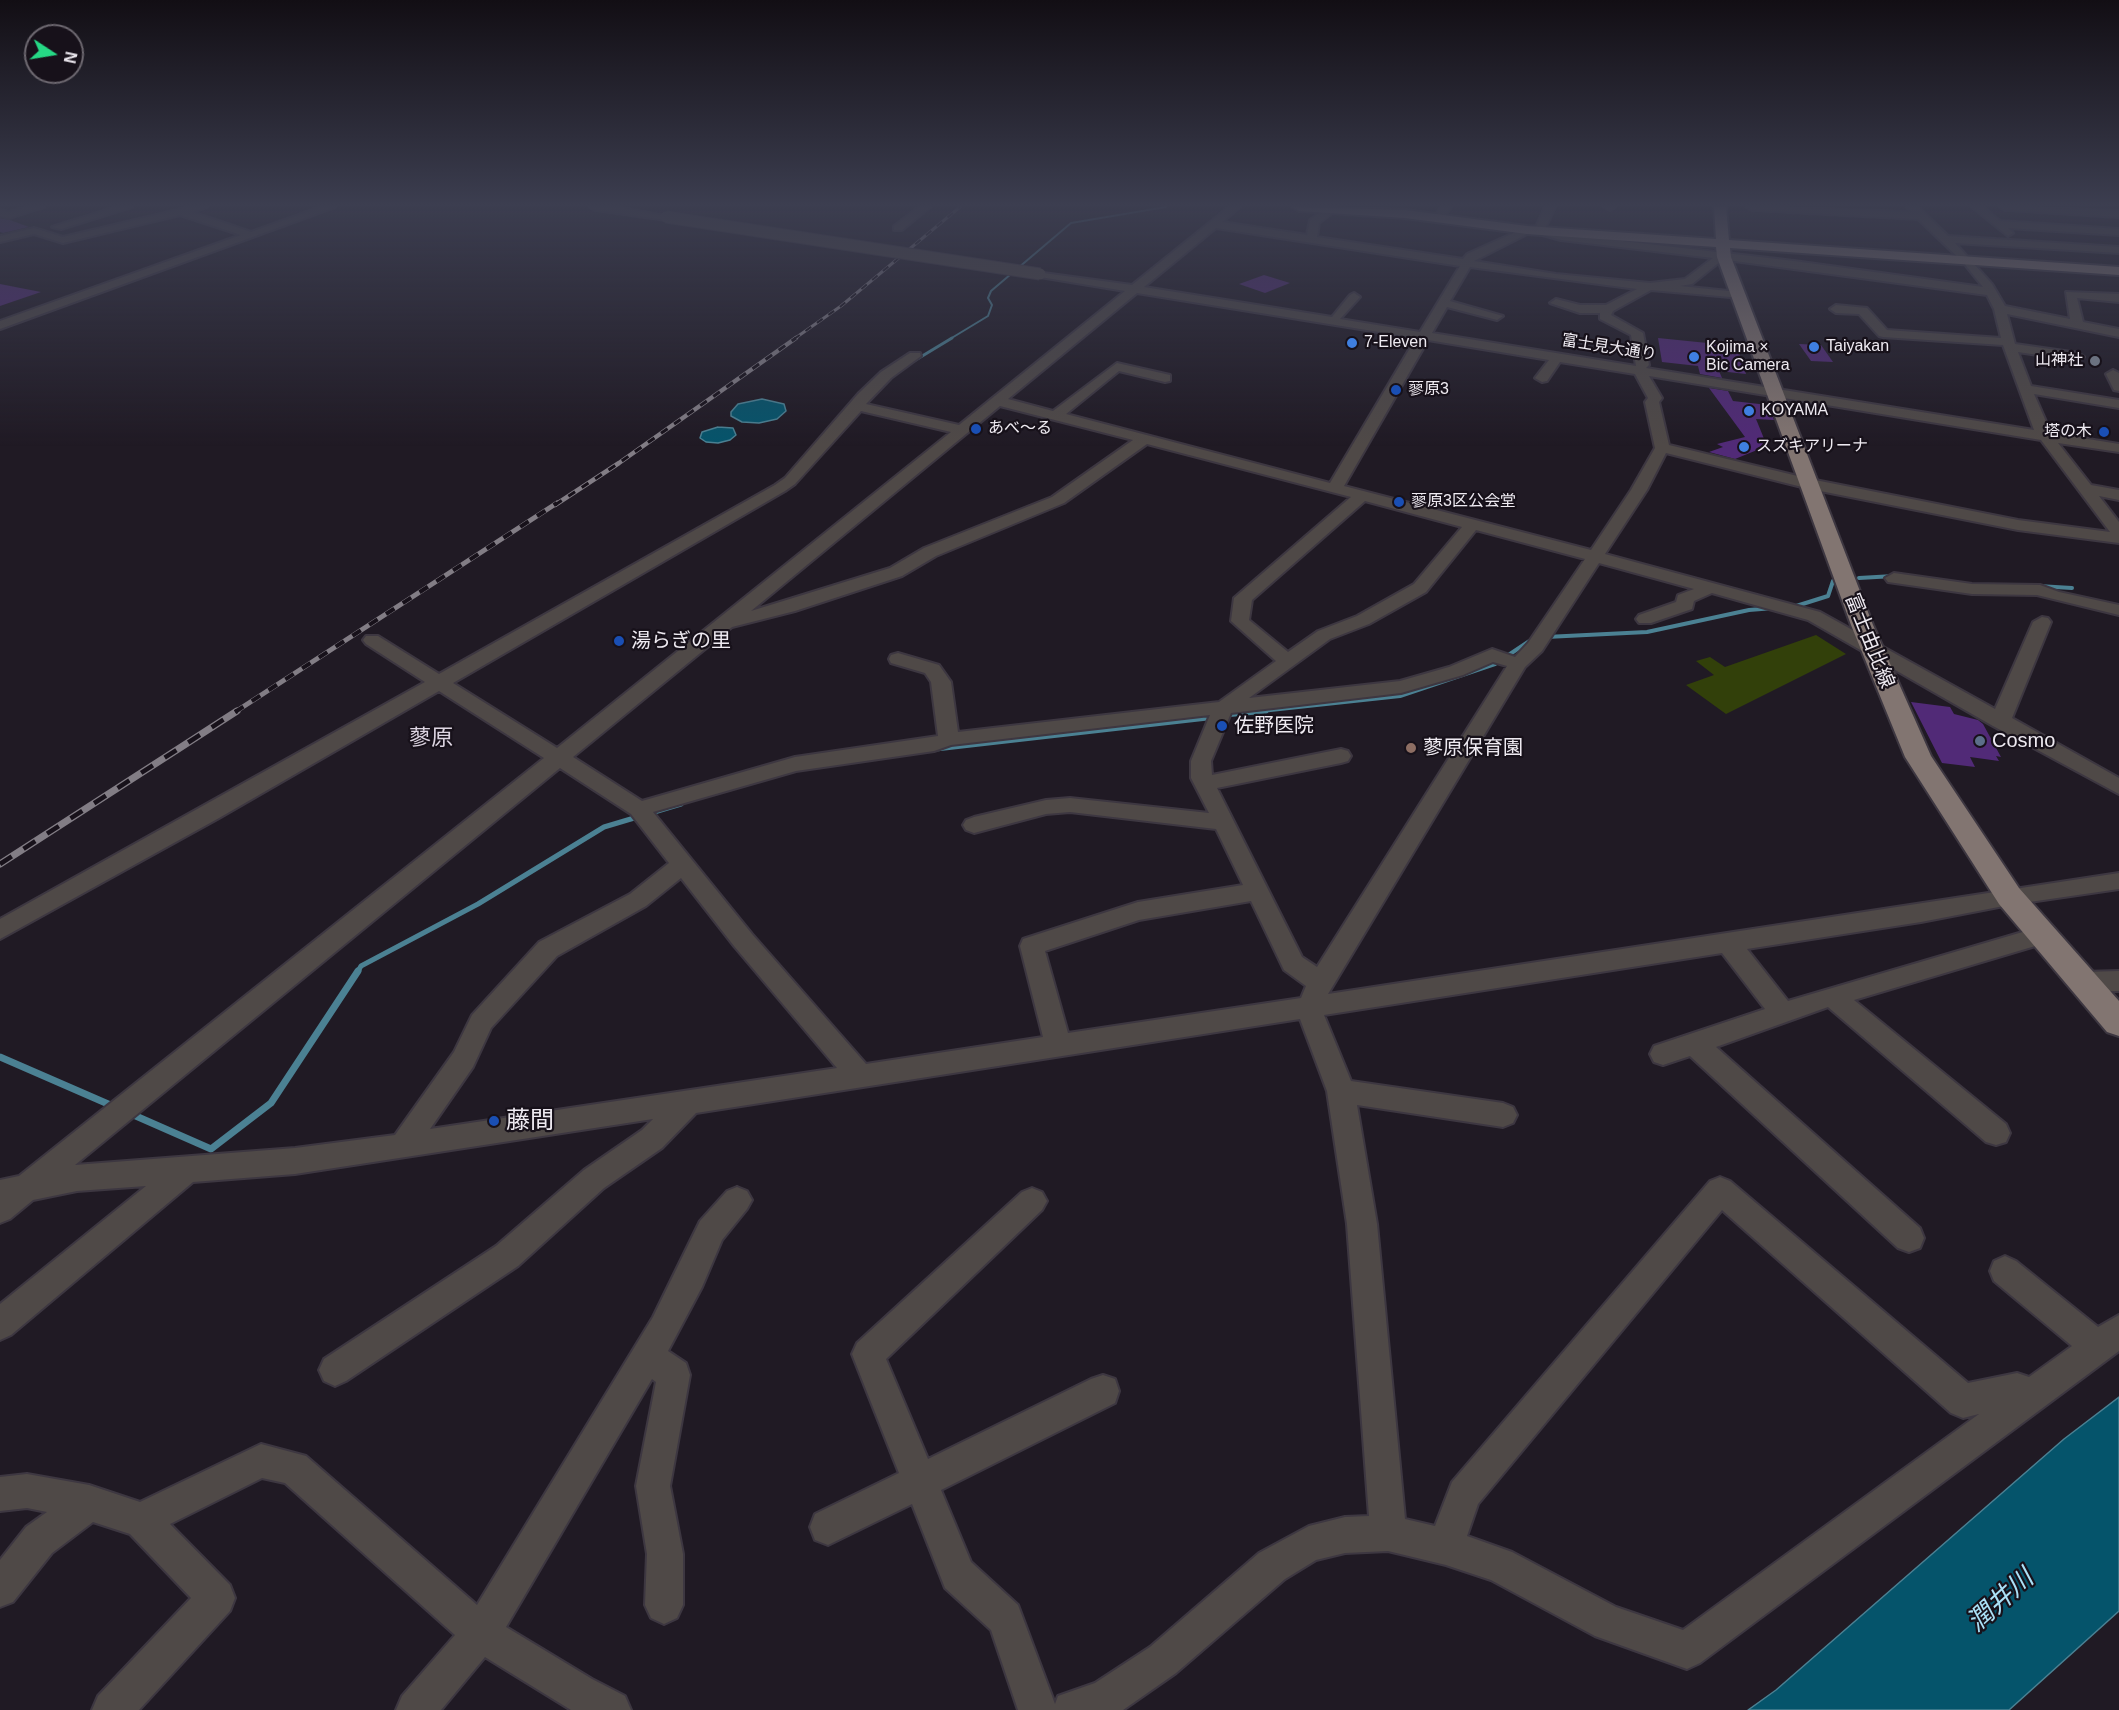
<!DOCTYPE html>
<html>
<head>
<meta charset="utf-8">
<style>
  body { margin:0 }
  #map { position:relative; width:2119px; height:1710px; overflow:hidden; background:#201a24; font-family:Arial,sans-serif }
  canvas { display:block }
  .north { position:absolute; left:24px; top:24px; width:60px; height:60px; box-sizing:border-box; background:#17111a; border:2px solid #6d6870; border-radius:50%; rotate:102deg; font-size:16px; font-weight:700; line-height:24px; text-align:center; color:#eeeaf1 }
  .north::after { content:''; display:block; margin:auto; width:21px; height:27px; background:#26d885; clip-path:polygon(50% 0,100% 100%,50% 72%,0 100%) }
</style>
</head>
<body>
<div id="map">
<canvas width="2119" height="1710"></canvas>
<div class="north">N</div>
</div>
<script>
const context = document.querySelector('canvas').getContext('2d');
context.lineJoin = 'round';
function fill(path, color) {
  context.fillStyle = color;
  context.fill(path, 'evenodd');
}
function toPath(rows) {
  const path = new Path2D();
  for (const r of rows) {
    path.moveTo(r[0], r[1]);
    for (let i = 2; i < r.length; i += 2) path.lineTo(r[i], r[i + 1]);
  }
  return path;
}
function strokePath(path, color, width, dash) {
  context.strokeStyle = color;
  context.lineWidth = width;
  context.lineCap = dash ? 'butt' : 'round';
  context.setLineDash(dash || []);
  context.stroke(path);
}
function label(font, color, halo, rows, align = 'center') {
  context.font = font + ' Arial,"Noto Sans JP",sans-serif';
  context.lineWidth = 4.5;
  context.setLineDash([]);
  context.textBaseline = 'middle';
  context.strokeStyle = halo;
  context.fillStyle = color;
  for (const [text, x, y, turn = 0] of rows) {
    context.save();
    context.translate(x, y);
    context.rotate((+turn || 0) * Math.PI / 180);
    context.textAlign = isNaN(turn) ? turn : align;
    if (halo) context.strokeText(text, 0, 0);
    context.fillText(text, 0, 0);
    context.restore();
  }
}
const green = toPath([
  [1816,635,1846,654,1726,714,1686,685,1714,675,1696,661,1710,657,1725,667]
]);
const water = toPath([
  [762,399,784,404,786,411,777,419,759,423,742,422,731,416,731,412,738,404,762,399],
  [718,427,733,428,736,435,730,440,718,443,706,442,700,438,702,432,718,427],
  [2119,1397,2119,1611,2009,1710,1748,1710,1776,1690,2064,1439,2119,1397]
]);
const streamFar4 = toPath([
  [950,339,988,316,992,305,988,298,991,291,1071,223,1166,207]
]);
const streamFar3 = toPath([
  [909,364,952,338]
]);
const streamFar2 = toPath([
  [1859,578,1894,576],
  [2038,586,2072,588],
  [1793,607,1828,596,1833,581],
  [1546,637,1647,632,1749,610,1774,608],
  [1252,712,1400,696,1495,664,1534,638]
]);
const streamFar1 = toPath([
  [1225,715,1266,711],
  [936,749,1216,717],
  [357,973,361,966,478,904,604,827,681,804]
]);
const stream = toPath([
  [0,1057,115,1107],
  [129,1113,211,1149,271,1103,358,971]
]);
const building = toPath([
  [0,218,10,220,29,227,3,233,0,232],
  [1264,275,1290,283,1265,293,1239,284],
  [0,284,41,292,0,306],
  [1658,338,1737,346,1746,374,1719,371,1722,378,1700,374,1698,366,1662,362],
  [1799,344,1821,345,1833,362,1811,361],
  [1709,388,1728,391,1733,401,1768,405,1774,420,1756,419,1767,446,1735,459,1709,452,1723,447,1717,444,1745,437],
  [1911,702,1950,707,1954,714,1978,720,1983,724,2001,757,1996,756,1999,761,1970,757,1975,767,1942,763]
]);
const minor = toPath([
  [28,207,44,207,9,218,0,216,0,210,9,212,28,207],
  [116,207,132,207,61,229,52,227,116,207],
  [190,207,207,207,192,212,251,232,321,207,335,207,0,329,0,321,241,235,180,215,63,243,34,234,0,242,0,236,34,228,63,237,190,207],
  [590,207,616,207,671,217,666,220,595,210,590,207],
  [919,207,930,207,902,230,894,230,894,226,919,207],
  [1229,207,1240,207,1222,222,1307,235,1310,220,1327,207,1335,207,1335,211,1319,223,1317,237,1463,259,1467,254,1527,227,1532,230,1531,232,1474,261,1556,274,1650,283,1685,279,1713,258,1561,240,1535,233,1534,231,1545,207,1555,207,1545,229,1562,234,1794,261,1983,287,1963,262,1918,219,1752,210,1747,207,1912,212,1907,207,1918,207,1948,236,2119,247,2119,253,1955,243,1992,284,2005,306,2070,319,2066,292,2119,294,2119,302,2077,298,2083,322,2119,329,2119,337,2007,314,2015,344,2078,353,2084,357,2078,361,2018,352,2031,386,2119,400,2119,408,2034,394,2051,433,2119,444,2119,452,2058,443,2091,485,2119,490,2119,500,2099,496,2119,522,2119,543,2018,530,1810,489,1666,453,1647,490,1605,554,1820,612,1995,709,2033,622,2042,617,2048,618,2051,622,2012,718,2119,778,2119,794,1993,726,1808,620,1712,593,1694,601,1692,609,1651,623,1639,623,1636,619,1639,615,1676,602,1678,595,1694,589,1599,563,1542,651,1525,667,1328,994,2119,873,2119,889,2009,905,1921,922,1747,949,1788,1001,2043,926,2052,929,2055,935,2052,941,1854,1000,2006,1124,2010,1133,2006,1142,1996,1145,1986,1142,1828,1007,1716,1047,1920,1228,1924,1238,1920,1248,1909,1252,1898,1248,1690,1056,1663,1065,1654,1062,1650,1054,1654,1046,1765,1009,1722,953,1324,1015,1351,1081,1503,1103,1513,1107,1517,1115,1513,1123,1503,1127,1357,1105,1377,1224,1405,1519,1435,1526,1452,1482,1710,1181,1720,1177,1730,1181,1968,1383,2017,1373,2029,1377,2072,1346,1994,1281,1990,1271,1994,1261,2005,1256,2016,1261,2098,1327,2119,1315,2119,1351,1700,1663,1687,1669,1595,1636,1491,1580,1446,1565,1388,1551,1345,1553,1316,1560,1285,1579,1176,1673,1123,1710,1018,1710,991,1630,945,1588,912,1504,828,1545,815,1540,810,1527,815,1514,899,1473,852,1354,857,1343,1022,1192,1032,1188,1042,1192,1047,1201,1042,1210,886,1359,928,1459,1091,1379,1103,1375,1115,1379,1119,1391,1115,1403,941,1490,971,1562,1018,1605,1055,1704,1058,1696,1095,1683,1150,1647,1259,1553,1309,1526,1345,1517,1369,1516,1347,1224,1327,1091,1300,1019,696,1113,662,1148,604,1188,518,1266,346,1381,335,1386,324,1381,319,1370,324,1359,496,1246,584,1170,642,1130,653,1119,295,1174,193,1182,11,1335,0,1340,0,1304,146,1186,77,1191,33,1200,10,1219,0,1223,0,1180,19,1176,544,758,439,691,219,818,0,939,0,919,425,682,366,644,363,640,366,636,378,636,439,674,775,485,785,478,858,394,881,372,910,353,920,353,921,356,891,378,866,404,959,425,1125,291,1040,277,1036,276,1036,272,1132,285,1229,207],
  [1216,228,1460,266,1420,332,1340,319,1360,297,1354,293,1350,295,1332,317,1144,287,1216,228],
  [1727,260,1987,295,1994,309,2001,338,1887,330,1867,308,1836,305,1830,309,1836,313,1859,314,1879,336,1883,337,2003,345,2034,430,1646,368,1649,365,1643,333,1611,315,1613,311,1651,290,1742,298,1744,296,1738,292,1680,286,1692,284,1717,264,1727,260],
  [1470,267,1637,289,1606,305,1580,305,1556,299,1550,303,1580,313,1600,313,1600,319,1631,335,1636,366,1432,333,1447,307,1497,320,1503,316,1450,301,1470,267],
  [1137,293,1416,338,1330,483,1066,414,1119,371,1165,382,1170,381,1170,375,1117,363,1053,411,1008,399,1137,293],
  [1428,340,1549,360,1535,378,1542,382,1547,381,1560,362,1635,374,1648,398,1645,402,1655,448,1631,490,1591,550,1344,486,1428,340],
  [1649,376,2041,440,2110,532,2018,520,1810,479,1669,445,1659,402,1662,398,1649,376],
  [1000,406,1133,440,1052,497,924,548,890,568,751,611,1000,406],
  [861,411,951,432,557,748,453,683,785,491,795,484,861,411],
  [1147,444,1351,497,1234,598,1231,621,1276,661,1219,702,958,732,951,682,939,665,898,653,891,655,889,659,891,663,925,673,931,682,938,736,795,757,642,801,573,757,732,627,795,611,902,576,936,556,1064,503,1147,444],
  [1365,501,1462,527,1414,584,1357,616,1318,631,1288,652,1249,620,1252,600,1365,501],
  [1476,530,1585,559,1528,643,1515,657,1492,649,1449,667,1400,681,1249,698,1330,639,1369,624,1426,592,1476,530],
  [1493,662,1507,666,1317,967,1302,957,1217,788,1341,763,1348,761,1351,756,1348,751,1341,749,1212,775,1211,761,1231,713,1401,693,1463,675,1493,662],
  [1210,715,1191,761,1191,778,1209,813,1070,798,1046,800,974,817,966,820,963,825,966,830,974,833,1046,814,1070,812,1216,829,1243,885,1138,902,1023,939,1020,946,1043,1037,866,1064,752,934,653,812,796,771,934,751,951,745,1210,715],
  [560,768,631,814,669,863,630,894,539,942,472,1015,454,1052,395,1135,295,1148,75,1165,560,768],
  [681,878,734,946,837,1068,430,1129,473,1067,491,1028,557,956,646,906,681,878],
  [1251,901,1284,970,1306,986,1301,998,1068,1033,1045,951,1139,920,1251,901],
  [1722,1210,1951,1413,1963,1418,1979,1414,1683,1630,1616,1607,1512,1552,1467,1536,1478,1504,1722,1210],
  [1441,207,1451,207,1442,221,1434,221,1433,219,1441,207],
  [1604,207,1615,207,1610,210,1604,207],
  [1972,207,1983,207,2000,221,2119,229,2119,235,2008,228,2013,233,2008,236,1972,207],
  [2000,207,2119,211,2119,217,2005,210,2000,207],
  [2113,370,2119,373,2119,391,2114,390,2106,374,2113,370],
  [1894,573,1972,584,2040,585,2059,592,2119,605,2119,615,2037,595,1972,594,1888,582,1885,578,1894,573],
  [2119,971,2119,991,2083,992,2074,989,2071,982,2074,975,2083,972,2119,971],
  [737,1187,747,1191,752,1200,747,1209,722,1240,702,1287,668,1351,686,1363,690,1375,670,1486,683,1554,683,1605,677,1618,664,1624,651,1618,645,1605,647,1554,636,1486,656,1382,652,1379,506,1627,592,1679,625,1696,631,1710,571,1710,485,1657,441,1710,396,1710,402,1696,455,1635,285,1483,262,1478,170,1524,230,1585,235,1598,230,1611,139,1710,92,1710,98,1696,191,1598,130,1534,93,1522,52,1553,13,1602,0,1607,0,1560,26,1527,47,1512,27,1508,0,1511,0,1477,27,1474,89,1485,140,1502,261,1444,306,1456,477,1605,653,1317,700,1221,727,1191,737,1187]
]);
const major = toPath([
  [1293,207,1405,210,1527,226,1716,239,1714,207,1726,207,1729,240,2119,267,2119,275,1730,248,1731,257,1873,625,1931,756,2019,888,2119,1001,2119,1036,2107,1032,1999,904,1905,757,1851,625,1717,257,1716,247,1527,234,1405,218,1299,211,1293,207]
]);
const railFar3 = toPath([
  [794,339,841,306,960,207]
]);
const railFar2 = toPath([
  [555,505,619,463,796,338]
]);
const railFar1 = toPath([
  [235,712,557,503]
]);
const rail = toPath([
  [0,864,237,711]
]);
const minorBridge = toPath([
  [666,217,1040,274]
]);
const markers = [
  [1352,343,6,"#3f7fe0"],
  [1814,347,6,"#3f7fe0"],
  [1694,357,6,"#3f7fe0"],
  [2095,361,6,"#6b7280"],
  [1396,390,6,"#1a4fb4"],
  [1749,411,6,"#3f7fe0"],
  [976,429,6,"#1a4fb4"],
  [2104,432,6,"#1a4fb4"],
  [1744,447,6,"#3f7fe0"],
  [1399,502,6,"#1a4fb4"],
  [619,641,6,"#1a4fb4"],
  [1222,726,6,"#1a4fb4"],
  [1980,741,6,"#5c6f8a"],
  [1411,748,6,"#8d6e63"],
  [494,1121,6,"#1a4fb4"]
];
const farPoinames = [
  ["7-Eleven",1364,343],
  ["Taiyakan",1826,347],
  ["Kojima ×",1706,348],
  ["Bic Camera",1706,366],
  ["山神社",2083,361,"right"],
  ["蓼原3",1408,390],
  ["KOYAMA",1761,411],
  ["あべ〜る",988,429],
  ["塔の木",2092,432,"right"],
  ["スズキアリーナ",1756,447],
  ["蓼原3区公会堂",1411,502]
];
const farStreetnames = [
  ["富士見大通り",1609,348,9]
];
const poiNames = [
  ["湯らぎの里",631,641],
  ["佐野医院",1234,726],
  ["Cosmo",1992,741],
  ["蓼原保育園",1423,748]
];
const streetNames = [
  ["富士由比線",1869,641,68]
];
const quarterNames = [
  ["蓼原",431,739]
];
const nearPoinames = [
  ["藤間",506,1121]
];
const nearWaternames = [
  ["潤井川",2001,1601,-42]
];
fill(green, '#32400a');
fill(water, '#05546b');
strokePath(water, '#4b8193', 1.5);
strokePath(streamFar4, '#4b8193', 2);
strokePath(streamFar3, '#4b8193', 3);
strokePath(streamFar2, '#4b8193', 4);
strokePath(streamFar1, '#4b8193', 5);
strokePath(stream, '#4b8193', 7);
fill(building, '#512a77');
strokePath(minor, '#3d3741', 4);
strokePath(major, '#3d3741', 4);
fill(minor, '#4f4947');
fill(major, '#827571');
strokePath(railFar3, '#827d85', 3);
strokePath(railFar2, '#827d85', 4.5);
strokePath(railFar1, '#827d85', 5);
strokePath(rail, '#827d85', 7);
strokePath(railFar3, '#17111a', 2, [7]);
strokePath(railFar2, '#17111a', 3, [8]);
strokePath(railFar1, '#17111a', 4, [10]);
strokePath(rail, '#17111a', 4.5, [14]);
strokePath(minorBridge, '#3d3741', 13, []);
strokePath(minorBridge, '#4f4947', 11);
const sky = context.createLinearGradient(0, 0, 0, 446);
sky.addColorStop(0, '#120e14');
sky.addColorStop(0.46, '#3c3e50');
sky.addColorStop(1, '#3c3e5000');
context.fillStyle = sky;
context.fillRect(0, 0, 2119, 446);
for (const [x, y, r, color] of markers) {
  const dot = new Path2D();
  dot.arc(x, y, r, 0, 2 * Math.PI);
  context.fillStyle = color;
  context.fill(dot);
  strokePath(dot, '#17111a', 2);
}
label('16px', '#eeeaf1', '#17111a', farPoinames, 'left');
label('16px', '#eeeaf1', '#17111a', farStreetnames);
label('20px', '#eeeaf1', '#17111a', poiNames, 'left');
label('20px', '#eeeaf1', '#17111a', streetNames);
label('22px', '#ddd5e2', '#17111a', quarterNames);
label('24px', '#eeeaf1', '#17111a', nearPoinames, 'left');
label('italic 26px', '#abe1f7', '#17111a', nearWaternames);
</script>
</body>
</html>
